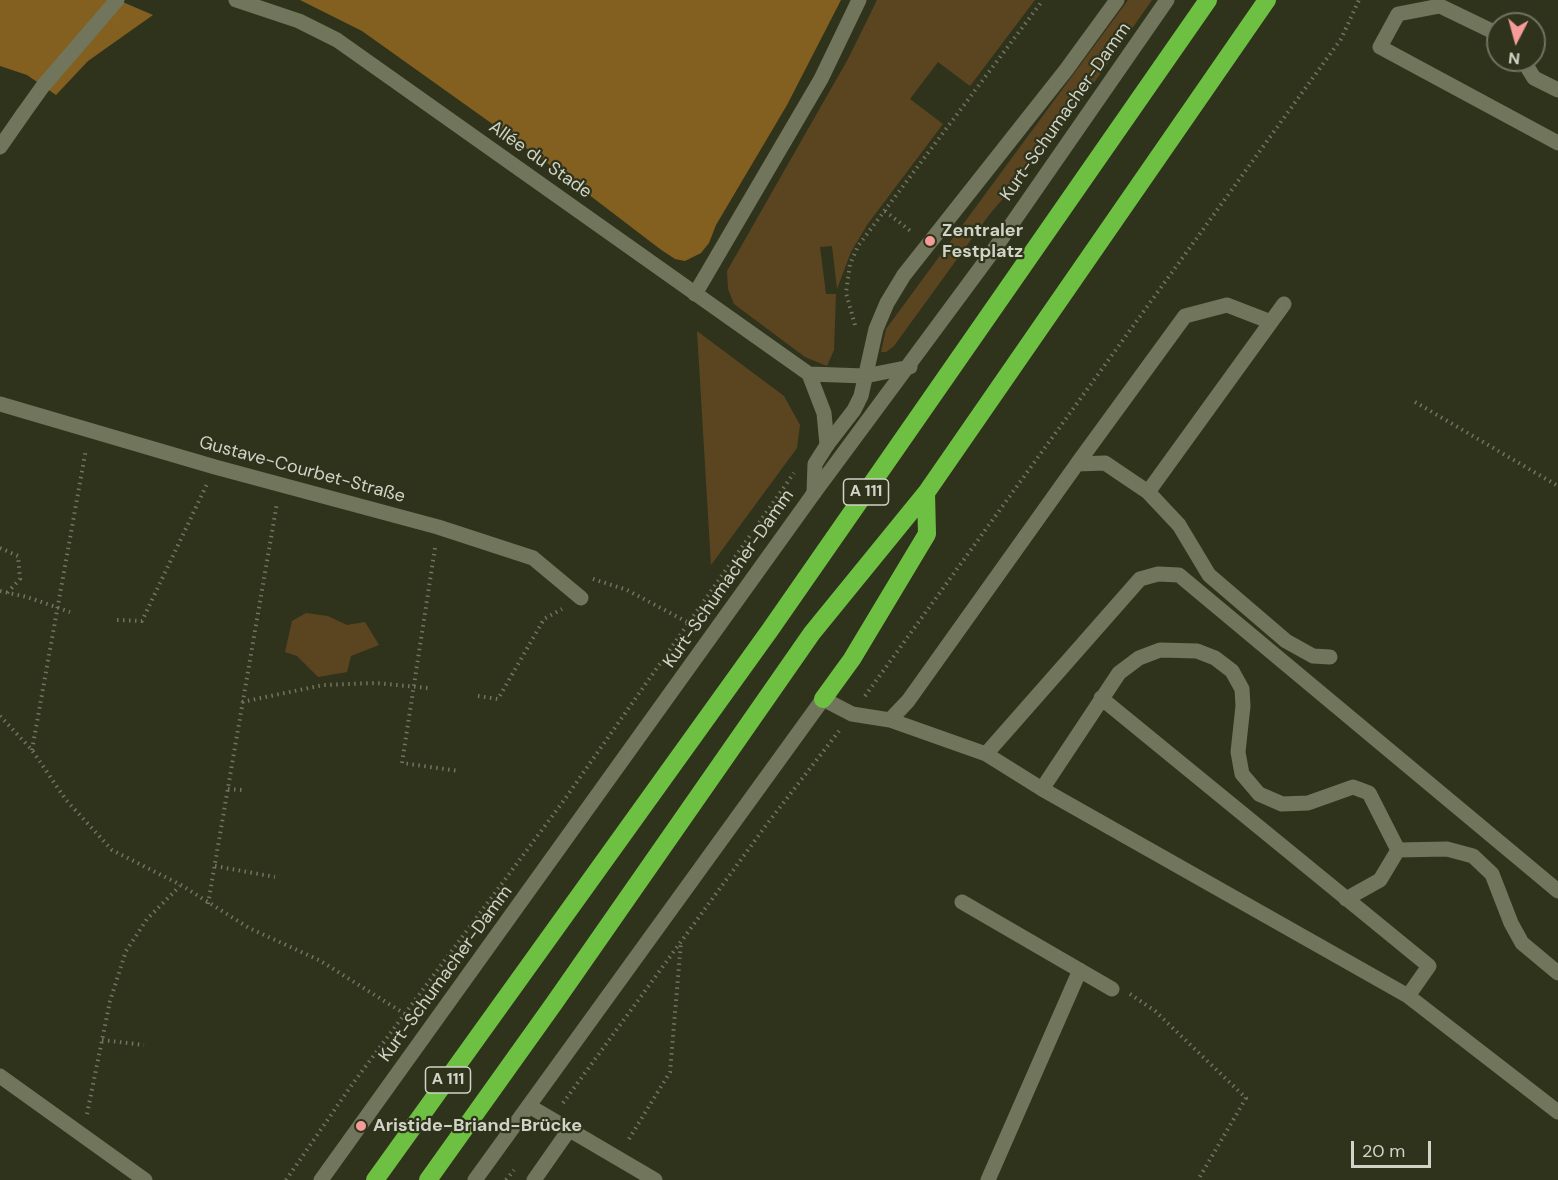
<!DOCTYPE html>
<html>
<head>
<meta charset="utf-8">
<style>
  body { margin:0 }
  #map { position:relative; width:1558px; height:1180px; overflow:hidden; background:#2f331c; font-family:"DM Sans",sans-serif }
  canvas { display:block }
  .north { position:absolute; left:1486px; top:12px; width:60px; height:60px; box-sizing:border-box; background:#2f331c; border:2px solid #6f7360; border-radius:50%; rotate:186deg; font-size:16px; font-weight:700; line-height:24px; text-align:center; color:#d0d4c6 }
  .north::after { content:''; display:block; margin:auto; width:21px; height:27px; background:#f59b99; clip-path:polygon(50% 0,100% 100%,50% 72%,0 100%) }
  .scale { position:absolute; left:1351px; top:1141px; width:80px; height:27px; box-sizing:border-box; border:3px solid #d0d4c6; border-top:0; padding-left:8px; font-size:18px; line-height:21px; white-space:nowrap; color:#d0d4c6; -webkit-text-stroke:4px #2f331c; paint-order:stroke }
</style>
</head>
<body>
<div id="map">
<canvas width="1558" height="1180"></canvas>
<div class="north">N</div>
<div class="scale">20 m</div>
</div>
<script>
const context = document.querySelector('canvas').getContext('2d');
context.lineJoin = 'round';
function fill(path, color) {
  context.fillStyle = color;
  context.fill(path, 'evenodd');
}
function toPath(rows) {
  const path = new Path2D();
  for (const r of rows) {
    path.moveTo(r[0], r[1]);
    for (let i = 2; i < r.length; i += 2) path.lineTo(r[i], r[i + 1]);
  }
  return path;
}
function strokePath(path, color, width, dash) {
  context.strokeStyle = color;
  context.lineWidth = width;
  context.lineCap = dash ? 'butt' : 'round';
  context.setLineDash(dash || []);
  context.stroke(path);
}
function label(font, color, halo, rows, align = 'center') {
  context.font = font + ' "DM Sans",sans-serif';
  context.lineWidth = 4.5;
  context.setLineDash([]);
  context.textBaseline = 'middle';
  context.strokeStyle = halo;
  context.fillStyle = color;
  for (const [text, x, y, turn = 0] of rows) {
    context.save();
    context.translate(x, y);
    context.rotate((+turn || 0) * Math.PI / 180);
    context.textAlign = isNaN(turn) ? turn : align;
    if (halo) context.strokeText(text, 0, 0);
    context.fillText(text, 0, 0);
    context.restore();
  }
}
const green = toPath([
  [877,0,1035,0,970,86,938,62,910,99,943,124,867,225,851,252,837,289,832,246,820,247,826,294,836,294,834,350,827,366,805,357,734,304,728,289,727,271,848,59],
  [1128,0,1152,0,1061,130,989,215,894,346,886,352,881,352,886,329],
  [697,331,784,396,800,425,797,448,711,565],
  [306,613,328,616,347,625,365,622,379,645,351,656,347,672,318,677,297,656,285,652,292,621]
]);
const forest = toPath([
  [0,0,118,0,153,15,88,61,56,95,27,75,0,66],
  [300,0,841,0,787,105,716,225,709,243,701,253,685,261,675,259,660,249,550,165,362,31]
]);
const path = toPath([
  [885,211,913,233],
  [855,325,846,293,850,264,858,246,1043,0],
  [1415,402,1558,486],
  [0,548,18,556,20,579,7,593],
  [435,548,402,763,459,771],
  [593,579,627,590,689,623],
  [0,591,27,597,70,612],
  [117,620,142,621,207,484],
  [478,696,498,699,544,619,562,609],
  [865,696,1341,39,1359,0],
  [242,702,323,685,376,683,428,688],
  [0,716,32,750,66,800,112,850,181,885,249,928,319,960,405,1014],
  [32,750,86,449],
  [228,789,242,790],
  [215,866,275,877],
  [208,904,277,503],
  [1130,994,1155,1011,1246,1098,1198,1180],
  [102,1040,144,1045],
  [563,1103,767,824,839,731],
  [87,1114,110,1001,126,951,147,919,180,886],
  [629,1139,670,1072,681,942],
  [286,1180,351,1086,562,803,794,473],
  [506,1180,514,1170]
]);
const service = toPath([
  [1498,34,1440,6,1398,14,1380,47,1558,143],
  [1523,60,1534,78,1558,90],
  [23,114,43,86,117,0],
  [695,294,821,79,859,0],
  [827,445,854,410,861,396,876,329,887,303,904,275,1066,70,1117,0],
  [1077,464,1185,316,1227,305,1271,322],
  [1148,492,1179,525,1209,575,1286,641,1313,656,1330,657],
  [1101,698,1429,966,1408,996],
  [823,699,852,714,890,720,908,701,1077,464,1105,463,1148,492,1284,304],
  [890,720,986,754],
  [1042,789,986,754,1140,579,1158,574,1179,575,1558,891],
  [1346,899,1380,880,1398,850],
  [962,902,1112,989],
  [1558,973,1522,943,1511,923,1492,874,1473,856,1447,849,1398,850,1369,793,1353,787,1308,803,1282,804,1259,794,1242,774,1238,752,1243,706,1242,689,1232,671,1215,658,1197,651,1160,650,1139,658,1119,673,1042,789,1408,996,1558,1112],
  [988,1180,1080,970]
]);
const minor = toPath([
  [236,0,299,21,337,40,809,374,865,376,910,367],
  [0,147,23,114],
  [809,374,824,413,827,445,815,464,814,493],
  [0,404,215,467,438,527,533,558,581,598],
  [0,1076,145,1180],
  [529,1106,655,1180],
  [534,1180,569,1130]
]);
const secondary = toPath([
  [321,1180,814,493,993,251,1167,0],
  [475,1180,823,699]
]);
const motorway = toPath([
  [823,699,852,659,927,534,926,493],
  [375,1180,770,630,1208,0],
  [428,1180,555,1002,812,633,926,493,1267,0]
]);
const markers = [
  [930,241,6,"#f59b99"],
  [361,1126,6,"#f59b99"]
];
const shields = [
  [866,492,45],
  [448,1080,45]
];
const shieldNames = [
  ["A 111",866,492],
  ["A 111",448,1080]
];
const streetNames = [
  ["Kurt-Schumacher-Damm",1066,112,-55],
  ["Allée du Stade",540,160,35],
  ["Gustave-Courbet-Straße",302,470,15],
  ["Kurt-Schumacher-Damm",729,579,-55],
  ["Kurt-Schumacher-Damm",446,974,-54]
];
const poiNames = [
  ["Zentraler",942,231],
  ["Festplatz",942,252],
  ["Aristide-Briand-Brücke",373,1126]
];
fill(green, '#5b4521');
fill(forest, '#836020');
strokePath(path, '#717561', 4, [1.5, 4.5]);
strokePath(service, '#70755c', 15);
strokePath(minor, '#70755c', 15);
strokePath(secondary, '#70755c', 15);
strokePath(motorway, '#6ec043', 18);
for (const [x, y, r, color] of markers) {
  const dot = new Path2D();
  dot.arc(x, y, r, 0, 2 * Math.PI);
  context.fillStyle = color;
  context.fill(dot);
  strokePath(dot, '#2f331c', 2);
}
for (const [x, y, w] of shields) {
  const box = new Path2D();
  box.roundRect(x - w / 2, y - 13, w, 26, 4.5);
  context.fillStyle = '#2f331c';
  context.fill(box);
  strokePath(box, '#d0d4c6', 1.5);
}
label('bold 16px', '#d0d4c6', null, shieldNames);
label('18px', '#d0d4c6', '#2f331c', streetNames);
label('bold 18px', '#d0d4c6', '#2f331c', poiNames, 'left');
</script>
</body>
</html>
